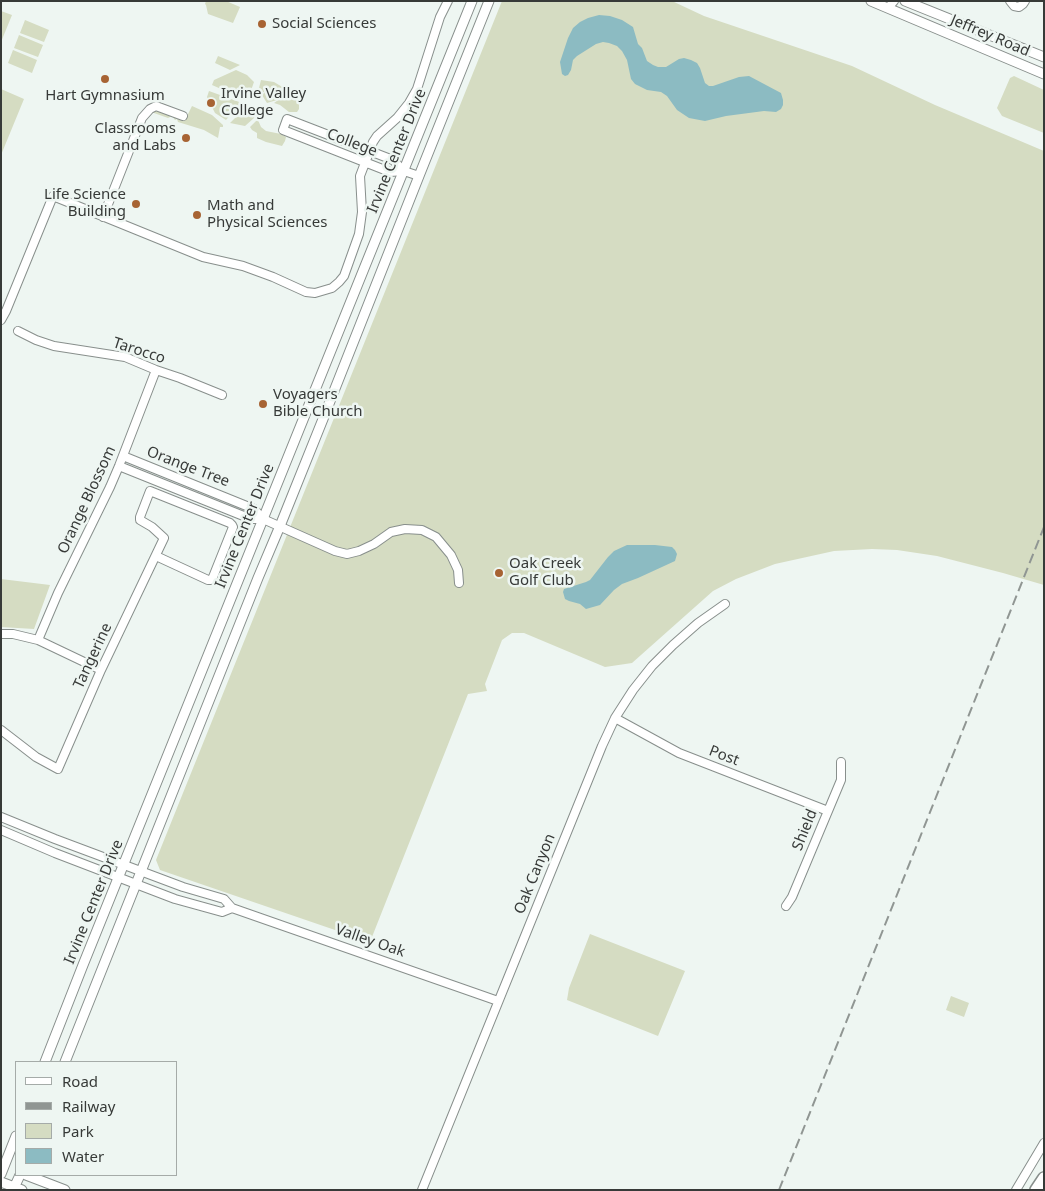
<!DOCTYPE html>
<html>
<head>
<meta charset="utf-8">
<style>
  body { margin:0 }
  #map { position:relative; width:1045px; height:1191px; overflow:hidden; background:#eef6f2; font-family:"Noto Sans",sans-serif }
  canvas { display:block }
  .frame { position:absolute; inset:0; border:2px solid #373a38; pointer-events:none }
  .legend { position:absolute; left:15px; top:1061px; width:162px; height:115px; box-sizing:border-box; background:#eef6f2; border:1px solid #a5aba8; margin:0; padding:6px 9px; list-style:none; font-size:15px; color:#373a38 }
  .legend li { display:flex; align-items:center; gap:10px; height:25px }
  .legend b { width:25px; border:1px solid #a5aba8 }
</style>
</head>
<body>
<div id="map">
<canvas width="1045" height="1191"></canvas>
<div class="frame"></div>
<ul class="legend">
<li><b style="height:6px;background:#fff"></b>Road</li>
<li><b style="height:6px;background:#909693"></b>Railway</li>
<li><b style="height:14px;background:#d5dcc2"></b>Park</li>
<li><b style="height:14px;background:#8cbbc2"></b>Water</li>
</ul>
</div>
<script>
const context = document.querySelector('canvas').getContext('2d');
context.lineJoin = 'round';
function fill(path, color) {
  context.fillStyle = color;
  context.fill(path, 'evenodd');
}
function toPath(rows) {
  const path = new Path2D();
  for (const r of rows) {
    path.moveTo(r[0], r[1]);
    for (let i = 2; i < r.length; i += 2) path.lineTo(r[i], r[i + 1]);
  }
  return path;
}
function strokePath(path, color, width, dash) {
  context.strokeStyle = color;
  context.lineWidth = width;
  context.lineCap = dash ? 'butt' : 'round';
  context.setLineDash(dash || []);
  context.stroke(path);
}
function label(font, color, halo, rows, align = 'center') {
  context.font = font + ' "Noto Sans",sans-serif';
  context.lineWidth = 5;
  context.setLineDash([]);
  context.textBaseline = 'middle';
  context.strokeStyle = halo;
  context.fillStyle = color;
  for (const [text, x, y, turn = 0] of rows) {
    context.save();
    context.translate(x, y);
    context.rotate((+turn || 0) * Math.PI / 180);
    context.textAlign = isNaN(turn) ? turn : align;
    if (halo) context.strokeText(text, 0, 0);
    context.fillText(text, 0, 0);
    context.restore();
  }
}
const green = toPath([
  [206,1,226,1,240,7,233,23,208,14,206,5,205,4],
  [502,1,672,1,704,16,852,66,935,105,1044,151,1044,585,1003,573,937,556,897,550,872,549,834,551,775,564,736,579,713,591,632,663,605,667,524,633,512,633,502,640,485,684,487,691,468,694,370,942,160,870,156,860],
  [1,11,12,15,1,42],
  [25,20,49,30,44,42,20,33],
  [19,35,43,45,38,57,14,48],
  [13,50,37,60,32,73,8,63],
  [218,56,240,65,230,70,215,63],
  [236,70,247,75,254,82,249,96,246,96,244,99,212,85,214,80],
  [1014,76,1044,90,1044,133,1002,116,997,108,1010,78],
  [261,80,274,82,284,88,292,88,283,94,277,100,267,103,262,95,266,91,270,91,269,89,266,90,261,94,259,88],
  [1,89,24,99,1,155],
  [294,89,297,89,299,93,299,109,297,112,289,112,280,105,274,103],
  [209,91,242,103,241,105,243,108,233,112,226,120,215,113,207,97],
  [192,106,212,115,223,125,223,127,220,127,218,138,204,130,178,122,177,119,175,120,172,116,168,118,154,113,153,111,158,109,185,120],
  [249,112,256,114,254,118,245,126,230,123,235,118],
  [257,120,258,120,261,127,266,131,281,134,286,137,285,141,282,146,266,142,257,138,257,133,252,130,250,127],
  [1,579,50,585,34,629,1,627],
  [590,934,685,971,658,1036,567,1000,569,988],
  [951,996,969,1003,964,1017,946,1010]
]);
const water = toPath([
  [599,15,610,16,622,20,633,27,638,44,642,48,647,61,653,65,658,67,666,67,679,59,684,58,691,60,697,63,700,68,705,83,709,86,713,86,739,77,749,76,781,93,783,100,783,105,781,109,776,112,764,111,726,116,705,121,689,118,677,110,667,96,661,92,647,90,635,84,631,79,627,60,622,51,617,46,609,43,603,42,596,44,577,56,573,60,571,70,568,75,565,76,562,74,560,62,568,38,573,28,580,22,588,18],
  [627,545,655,545,672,547,675,550,677,554,675,561,638,578,622,584,614,590,600,605,586,609,580,604,569,601,565,599,563,592,564,589,586,582,590,580,608,557,614,551]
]);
const minor = toPath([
  [1010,1,1014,6,1019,7,1023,4,1025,1],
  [888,8,894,1],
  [404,171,390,172,283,130,287,119,393,160,404,171,419,176],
  [103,217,142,118,150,109,156,106,183,116],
  [1,320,6,311,53,196,203,257,243,266,273,277,306,292,315,293,332,288,339,282,344,276,359,234,362,212,360,176,373,142,377,136,397,118,409,103,417,89,440,17,448,1],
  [18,331,36,340,54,346,125,357,156,370,180,378,222,395],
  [123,456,254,509,263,519],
  [119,466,251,519,263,519,335,551,347,554,359,551,374,544,391,532,405,529,422,530,436,537,451,555,458,570,459,583],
  [1,634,13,634,38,640,101,670],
  [38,640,58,593,110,487,119,466,156,370],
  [615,718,679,753,828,811],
  [1,730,36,757,58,769,101,670,164,538,152,527,140,520,140,517,150,491,230,523,232,525,233,527,213,577,211,580,208,580,156,556],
  [1,817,55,839,183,887,224,899,232,908,498,1001],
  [1,830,55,853,175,899,222,912,232,908],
  [786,906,792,897,841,780,841,762],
  [422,1190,602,746,615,718,633,690,652,666,673,645,698,623,725,604],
  [1016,1190,1044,1143]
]);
const major = toPath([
  [871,1,1044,74],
  [905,1,1044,57],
  [45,1062,83,965,472,1],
  [65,1062,258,578,280,526,323,419,419,176,489,1],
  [1,1174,16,1136],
  [26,1175,65,1190],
  [1,1182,22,1190],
  [13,1190,20,1175]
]);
const highway = toPath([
  [1036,1190,1044,1178]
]);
const rail = toPath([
  [779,1190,1044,527]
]);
const markers = [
  [262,24,5,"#a76333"],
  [105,79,5,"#a76333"],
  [211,103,5,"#a76333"],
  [186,138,5,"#a76333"],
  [136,204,5,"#a76333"],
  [197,215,5,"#a76333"],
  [263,404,5,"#a76333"],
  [499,573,5,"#a76333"]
];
const poiNames = [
  ["Social Sciences",272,24],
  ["Irvine Valley",221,94],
  ["College",221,111],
  ["Hart Gymnasium",105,96,"center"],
  ["Classrooms",176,129,"right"],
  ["and Labs",176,146,"right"],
  ["Life Science",126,195,"right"],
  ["Building",126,212,"right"],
  ["Math and",207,206],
  ["Physical Sciences",207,223],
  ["Voyagers",273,395],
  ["Bible Church",273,412],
  ["Oak Creek",509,564],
  ["Golf Club",509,581]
];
const streetNames = [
  ["Jeffrey Road",990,36,23],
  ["College",352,143,21],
  ["Irvine Center Drive",397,151,-68],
  ["Tarocco",139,351,18],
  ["Orange Tree",188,467,21],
  ["Orange Blossom",87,500,-65],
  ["Irvine Center Drive",245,526,-68],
  ["Tangerine",93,656,-65],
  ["Post",724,756,21],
  ["Shield",805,830,-68],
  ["Oak Canyon",535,874,-68],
  ["Irvine Center Drive",94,902,-68],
  ["Valley Oak",370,941,19]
];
fill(green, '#d5dcc2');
fill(water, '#8cbbc2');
strokePath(minor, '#888f8c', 10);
strokePath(major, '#888f8c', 11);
strokePath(highway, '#888f8c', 14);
strokePath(minor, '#fff', 8);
strokePath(major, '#fff', 9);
strokePath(highway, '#fff', 11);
strokePath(rail, '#909693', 2, [10, 5]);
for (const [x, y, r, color] of markers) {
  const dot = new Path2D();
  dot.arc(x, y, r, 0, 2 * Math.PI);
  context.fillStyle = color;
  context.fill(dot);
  strokePath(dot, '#eef6f2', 2);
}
label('15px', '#373a38', '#eef6f2', poiNames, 'left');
label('15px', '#373a38', '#eef6f2', streetNames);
</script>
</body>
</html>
